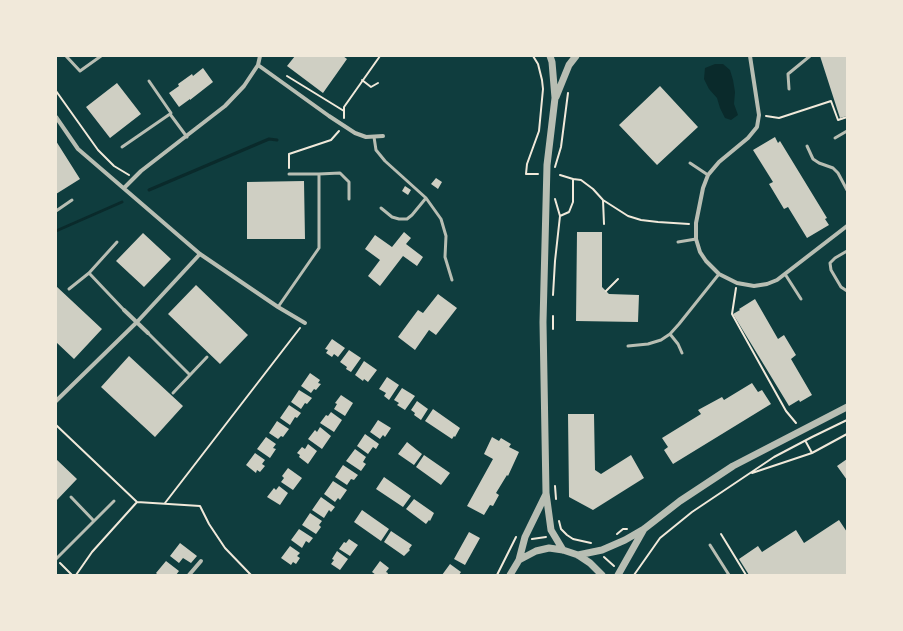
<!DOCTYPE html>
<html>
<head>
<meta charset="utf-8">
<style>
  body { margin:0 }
  #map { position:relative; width:903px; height:631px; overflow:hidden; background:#0f3d3e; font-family:"Roboto Serif",serif }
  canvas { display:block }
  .frame { position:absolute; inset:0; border:57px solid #f1e9da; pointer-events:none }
</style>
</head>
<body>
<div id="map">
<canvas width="903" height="631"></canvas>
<div class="frame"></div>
</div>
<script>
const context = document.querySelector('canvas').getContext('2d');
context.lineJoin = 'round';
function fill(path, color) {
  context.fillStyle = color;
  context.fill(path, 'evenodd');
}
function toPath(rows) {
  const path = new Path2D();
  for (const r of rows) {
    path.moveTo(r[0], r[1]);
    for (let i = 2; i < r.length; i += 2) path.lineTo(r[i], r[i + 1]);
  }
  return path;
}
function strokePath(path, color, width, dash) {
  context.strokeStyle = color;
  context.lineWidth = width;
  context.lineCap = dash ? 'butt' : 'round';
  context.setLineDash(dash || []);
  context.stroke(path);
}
const water = toPath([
  [715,64,723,64,730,70,733,80,735,92,734,104,738,115,731,120,725,118,720,108,717,98,709,89,704,79,705,68]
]);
const stream = toPath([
  [149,190,269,139,277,140],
  [56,231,122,202]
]);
const building = toPath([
  [295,56,343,56,347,59,323,93,287,66],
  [820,56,847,56,847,116,840,118],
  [203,68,213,82,190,100,190,99,179,107,169,93,179,86,178,84,192,74,193,76],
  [117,83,141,114,110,138,86,107],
  [660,86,698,127,657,165,619,125],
  [775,137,778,143,780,141,827,218,825,219,829,225,807,238,788,207,784,209,769,184,773,182,753,150],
  [56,141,80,179,56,194],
  [436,178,442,182,438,189,431,184],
  [304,181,305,239,247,239,247,182],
  [405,186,411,190,408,195,402,191],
  [404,232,411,238,406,244,423,257,417,266,403,256,380,286,368,276,380,260,365,249,375,235,392,247],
  [577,232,602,232,602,287,609,294,639,295,638,322,576,321],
  [143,233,171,259,144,287,116,261],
  [196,285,248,335,220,364,168,314],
  [56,286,102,329,74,359,56,342],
  [438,294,457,308,436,335,429,330,415,350,398,337,418,310,423,313],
  [755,299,778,339,784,335,796,355,791,359,812,395,800,402,799,400,789,406,733,314,740,310,739,309],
  [332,339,345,348,338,357,334,354,332,357,326,353,328,350,325,349],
  [349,350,361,358,351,372,346,369,347,367,340,362],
  [129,356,183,406,155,437,101,387],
  [364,361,377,370,368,382,364,379,363,381,355,375],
  [310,373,320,380,318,383,321,384,316,390,314,389,311,393,301,386],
  [387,377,399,385,389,400,384,396,386,393,379,389],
  [752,383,758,392,762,390,771,404,673,464,664,450,668,447,662,438,701,414,698,410,722,397,724,400],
  [402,388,415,396,405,410,397,405,399,403,394,400],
  [299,390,312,398,307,404,305,403,301,409,291,402],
  [341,395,353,403,345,416,334,409,337,404,335,403],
  [417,401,428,409,421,420,414,415,415,413,411,410],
  [289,405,301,413,297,418,295,417,290,425,280,418],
  [433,409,460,428,455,437,454,436,452,439,425,421],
  [331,412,342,420,334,432,320,423,326,415,328,416],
  [568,414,594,414,595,470,601,474,631,455,644,478,593,510,569,497],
  [378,420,391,428,385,437,383,435,380,439,370,432],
  [277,421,289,429,283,437,281,436,278,439,269,433],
  [320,427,331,436,322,449,308,439,315,430,317,432],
  [365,434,379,444,376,449,373,447,368,454,357,446],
  [266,437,276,444,273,448,276,449,270,458,257,449],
  [492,437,499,441,501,438,511,444,509,447,519,452,508,476,507,475,496,493,499,495,493,506,490,505,484,515,467,506,493,459,484,454],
  [407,442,422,454,414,465,398,454],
  [308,444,317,451,308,464,299,457,300,455,297,453,302,447,305,449],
  [355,449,366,457,363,462,366,464,361,471,346,461],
  [255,453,265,460,262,464,265,466,260,472,257,470,256,473,246,465],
  [424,455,450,473,441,485,416,467],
  [56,459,77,479,56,501],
  [847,459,847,480,837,466],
  [343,465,358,475,354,480,351,479,347,485,335,477],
  [288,468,302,478,293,490,281,482,284,478,282,476],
  [384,477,411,496,403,507,376,489],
  [333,481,347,490,340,500,338,498,335,502,324,494],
  [279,486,288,493,280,505,267,497,274,488,276,490],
  [321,497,335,507,331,512,329,510,324,518,312,510],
  [414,499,434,513,430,521,429,520,426,524,406,509],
  [362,510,389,529,381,541,354,522],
  [310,513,322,521,319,525,321,527,316,534,302,525],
  [839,520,847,532,847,575,749,575,739,559,758,546,762,552,796,530,804,543],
  [299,529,313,538,309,543,306,541,302,548,291,540],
  [391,531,412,545,409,549,410,550,404,556,384,542],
  [469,532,480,538,465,565,454,559],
  [349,539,358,545,350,556,339,549,344,542,346,543],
  [180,543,197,556,191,563,183,558,179,563,170,556],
  [290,546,300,553,297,556,300,558,296,564,293,562,291,565,281,558],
  [337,551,348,559,340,570,331,564,334,560,332,559],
  [166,561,179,571,176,575,158,575,156,573],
  [380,561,389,568,386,572,388,573,387,575,376,575,372,572],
  [450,564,461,572,459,575,442,575]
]);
const path = toPath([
  [533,56,538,64,542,80,543,89,539,131,527,164,526,174,538,174],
  [287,76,344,111],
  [362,80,371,87,378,83],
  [56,91,98,150,114,166,129,175],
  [766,116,779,118,831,101,838,120,847,117],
  [344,118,344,107,380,56],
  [555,167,561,147,568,93],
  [289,168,289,154,331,140,339,131],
  [573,179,581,180,593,189,603,200,628,216,641,220,658,222,689,224],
  [603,200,604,224],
  [560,216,569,212,573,202,573,179,560,175],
  [736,288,732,314,786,411,796,423],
  [606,291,618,279],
  [553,295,555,261,560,216,555,199],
  [553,316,553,329],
  [56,425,137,502,200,506,209,524,225,548,251,575],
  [812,453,847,434],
  [752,473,812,453,806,442],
  [555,486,556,499],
  [165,503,300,328],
  [559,521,561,529,567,535,573,539,591,543],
  [617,534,623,529,627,529],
  [721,534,746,575],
  [532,539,546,537],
  [604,557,614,566],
  [60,563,72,575],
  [76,575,92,552,137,502],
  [497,575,516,537],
  [634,575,660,538,692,512,774,457,812,437,847,420]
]);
const service = toPath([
  [66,56,80,71,101,56],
  [149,81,171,113,170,114],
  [789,89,788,74,810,56],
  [374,137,376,150,385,161,426,198,441,219,446,236,445,257,452,280],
  [835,138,847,131],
  [807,146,813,159,819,163,833,168,838,173,847,190],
  [122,147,170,114,187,137],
  [690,163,708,175],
  [319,174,340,173,349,182,349,199],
  [381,208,392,217,399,219,407,219,412,215,426,198],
  [56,211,72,200],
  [678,242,696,239],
  [847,251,835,258,830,263,831,270,841,287,847,291],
  [89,273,124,310],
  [785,274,801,299],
  [69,289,89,273,117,242],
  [278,307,319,248,319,174,289,174],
  [148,333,190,375],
  [670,334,678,344,682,353],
  [628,346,648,344,661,340,670,334,679,324,719,274],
  [173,393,207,357],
  [71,497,94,521],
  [710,545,729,575],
  [56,559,114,501]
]);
const minor = toPath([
  [750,56,759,115,757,127,748,138,719,162,708,175,703,188,696,223,696,239,700,252,706,261,719,274,737,283,754,286,767,284,777,280,847,226],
  [258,65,329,116,355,133,366,137,383,136],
  [56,117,78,149,200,254,278,307,305,323],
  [124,188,141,171,225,106,244,86,258,65,260,56],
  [124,310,148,333],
  [56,401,137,322,200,254],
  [189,575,201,561]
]);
const tertiary = toPath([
  [550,56,552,62,555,98,547,165,543,322,546,493,551,530,563,550],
  [556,97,569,65,576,56],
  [578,555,602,550,625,540,644,529,680,501,733,466,847,407],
  [519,560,525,537,546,494],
  [510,575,519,560,536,551,549,548,563,550,578,555,590,563,602,575],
  [618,575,644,529]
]);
fill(water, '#0a2a2b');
strokePath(stream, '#0a2a2b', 3);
fill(building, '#cfcfc3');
strokePath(path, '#f1e9da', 2);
strokePath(service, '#b8beb3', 3);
strokePath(minor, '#b8beb3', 4);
strokePath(tertiary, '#b8beb3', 7);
</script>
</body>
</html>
